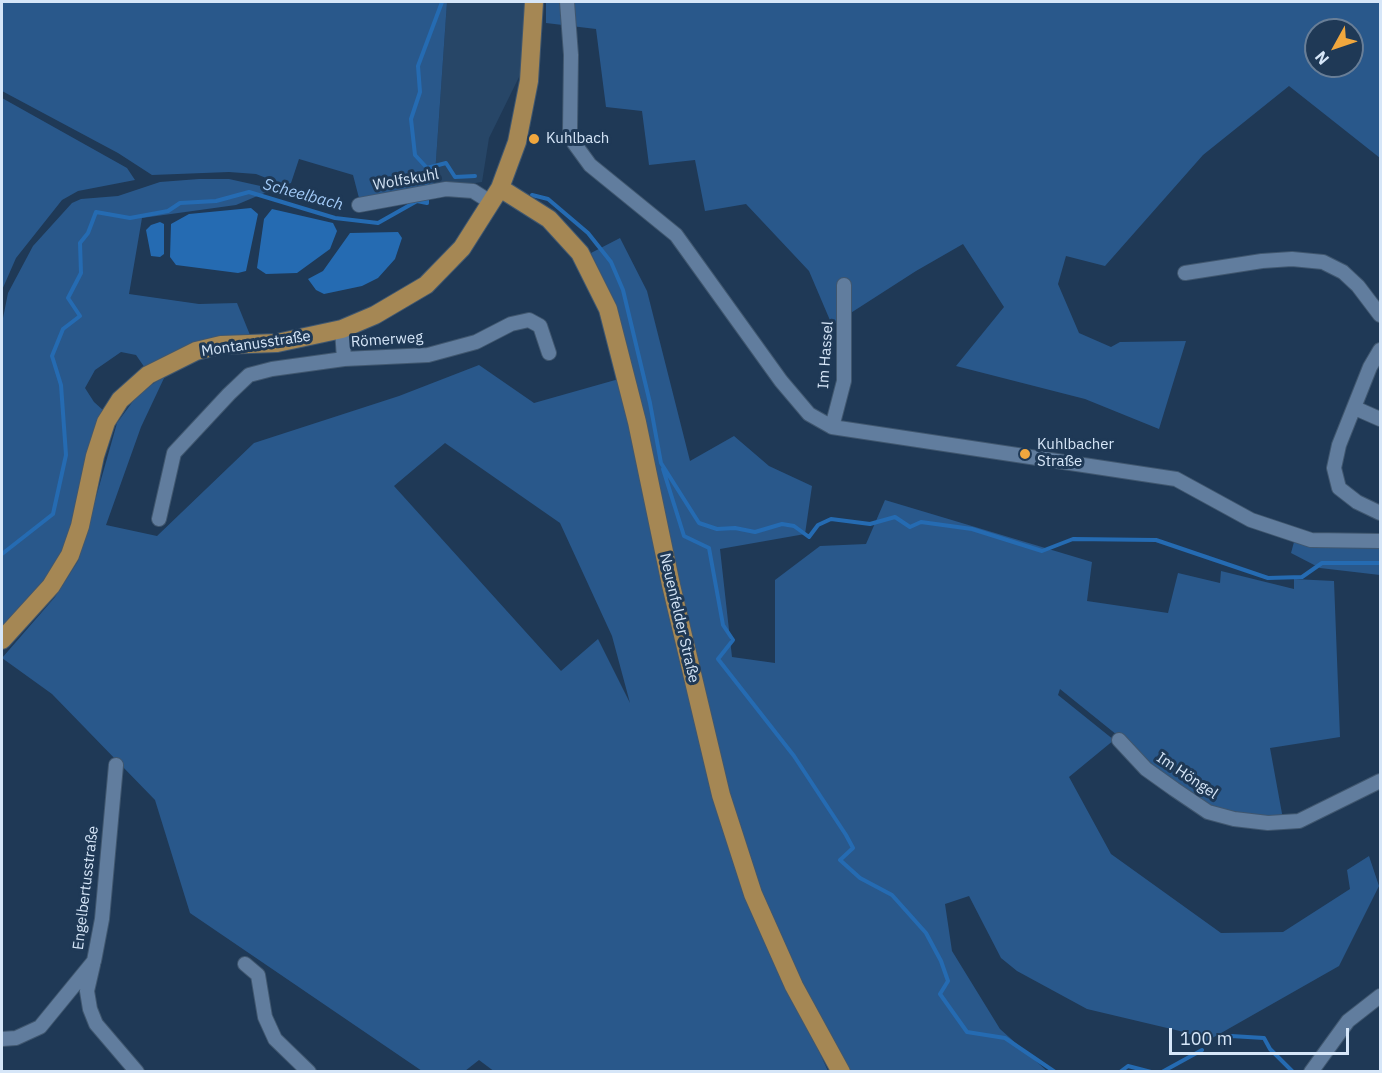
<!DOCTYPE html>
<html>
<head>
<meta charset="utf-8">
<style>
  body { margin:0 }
  #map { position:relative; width:1382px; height:1073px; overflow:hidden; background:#1f3956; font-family:"IBM Plex Sans",sans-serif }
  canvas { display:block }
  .frame { position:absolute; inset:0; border:3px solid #d6e6f8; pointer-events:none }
  .north { position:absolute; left:1304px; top:18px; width:60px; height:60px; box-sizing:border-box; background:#1f3956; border:2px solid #687e97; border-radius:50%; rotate:230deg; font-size:16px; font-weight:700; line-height:24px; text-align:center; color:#d6e6f8 }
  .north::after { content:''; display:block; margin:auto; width:21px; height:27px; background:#f0a73e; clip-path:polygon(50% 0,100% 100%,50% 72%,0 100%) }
  .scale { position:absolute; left:1169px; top:1028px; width:180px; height:27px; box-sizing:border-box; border:3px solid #d6e6f8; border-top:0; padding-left:8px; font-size:18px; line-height:21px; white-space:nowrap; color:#d6e6f8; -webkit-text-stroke:4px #1f3956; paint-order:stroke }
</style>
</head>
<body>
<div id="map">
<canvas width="1382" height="1073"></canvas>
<div class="frame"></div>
<div class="north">N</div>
<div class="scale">100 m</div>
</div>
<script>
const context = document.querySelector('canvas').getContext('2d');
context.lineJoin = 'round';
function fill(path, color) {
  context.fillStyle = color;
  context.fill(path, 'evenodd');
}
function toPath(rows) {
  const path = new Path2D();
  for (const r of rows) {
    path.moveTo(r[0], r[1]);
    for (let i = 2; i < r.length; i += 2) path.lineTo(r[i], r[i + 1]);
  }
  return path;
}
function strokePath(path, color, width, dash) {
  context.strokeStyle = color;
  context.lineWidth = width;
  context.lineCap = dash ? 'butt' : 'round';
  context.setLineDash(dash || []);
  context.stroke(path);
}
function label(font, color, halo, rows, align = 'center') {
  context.font = font + ' "IBM Plex Sans",sans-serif';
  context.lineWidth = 6;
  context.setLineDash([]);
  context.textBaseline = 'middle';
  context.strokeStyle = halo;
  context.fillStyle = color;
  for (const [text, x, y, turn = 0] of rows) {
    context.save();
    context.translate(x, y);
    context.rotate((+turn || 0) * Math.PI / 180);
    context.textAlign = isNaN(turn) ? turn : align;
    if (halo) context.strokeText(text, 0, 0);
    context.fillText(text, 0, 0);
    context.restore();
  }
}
const built = toPath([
  [447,2,527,2,527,8,520,75,489,138,482,182,434,189]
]);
const green = toPath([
  [2,2,447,2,434,189,359,198,353,175,299,159,291,183,284,185,256,174,229,172,152,175,118,153,2,91],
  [546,2,1380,2,1380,158,1289,86,1203,155,1105,266,1066,256,1058,284,1079,333,1111,347,1120,342,1186,341,1159,429,1085,399,956,366,1004,307,963,244,916,271,832,325,809,271,746,204,705,211,695,160,649,165,642,111,606,107,596,29,546,23],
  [1316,30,1352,30,1352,66,1316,66],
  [2,98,127,168,135,180,78,191,62,200,16,258,2,290],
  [199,179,229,179,274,189,236,205,142,218,129,294,199,304,237,303,250,335,203,340,165,356,145,368,136,355,121,352,95,370,85,388,94,402,104,411,78,512,56,567,2,629,2,323,8,293,33,246,72,203,81,199,118,196,160,182],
  [620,238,647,291,690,461,734,436,769,466,812,486,805,534,720,549,732,657,775,663,775,580,820,546,866,544,885,500,1092,562,1087,601,1168,613,1178,573,1220,583,1221,571,1294,589,1294,579,1334,581,1340,737,1270,748,1283,819,1261,818,1214,809,1151,768,1117,735,1060,689,1058,695,1114,740,1069,777,1111,854,1221,933,1283,932,1350,889,1347,870,1369,856,1379,886,1339,966,1207,1041,1184,1032,1087,1009,1017,971,1001,958,969,896,945,904,952,951,1000,1029,1047,1071,847,1071,800,1010,828,1071,495,1072,479,1060,465,1071,422,1071,190,913,155,800,52,694,2,658,55,597,78,561,117,423,139,393,165,376,141,427,106,525,157,536,254,443,399,396,479,365,534,403,633,375,610,295,591,253],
  [445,443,560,523,612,636,630,703,598,639,561,671,394,486],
  [1294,542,1380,544,1380,575,1320,568,1291,553]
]);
const water = toPath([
  [251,208,258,214,246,271,238,273,176,265,170,257,171,224,189,214],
  [272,209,333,223,337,231,330,249,297,273,266,274,257,268,264,219],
  [160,222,164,224,164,254,160,257,151,256,146,230,151,225],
  [398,232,402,238,395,259,378,278,362,286,324,294,316,290,308,279,323,271,350,233]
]);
const stream = toPath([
  [427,168,446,163,455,177,475,176],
  [532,195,548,199,588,233,611,262,623,290,650,403,661,463,699,523,717,529,735,528,755,532,782,524,794,526,809,537,818,525,831,519,870,524,895,517,910,527,921,522,972,529,1042,551,1073,539,1156,540,1268,578,1302,577,1322,563,1380,563],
  [663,469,684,536,709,548,723,625,733,640,718,659,794,756,846,835,853,848,840,860,860,878,892,895,926,933,941,961,948,981,940,994,967,1032,1005,1038,1055,1072],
  [2,554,53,514,66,455,61,385,52,356,63,329,80,316,68,298,81,273,80,243,88,233,96,212,130,218,168,211,180,203,216,201,249,192,335,218,378,223,417,201,427,203,427,168,415,155,411,119,420,92,418,66,442,2],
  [1221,1041,1231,1036,1264,1038,1270,1049,1293,1072],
  [1120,1072,1128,1066,1151,1072],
  [1162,1072,1202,1050]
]);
const minor = toPath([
  [567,2,571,55,570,130,574,143,590,165,676,235,781,381,809,414,832,427,1176,479,1251,520,1311,540,1380,541],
  [359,205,446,189,473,191,492,203],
  [1185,273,1262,261,1292,259,1323,262,1343,272,1358,286,1380,315],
  [1380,350,1370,367,1339,445,1334,468,1339,488,1357,502,1380,513],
  [344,359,428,355,476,342,511,324,529,320,540,326,549,353],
  [1355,408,1380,419],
  [832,427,844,381,844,285],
  [159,519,174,453,229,394,249,375,272,369,344,359,342,329],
  [1119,740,1146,769,1174,789,1208,812,1234,819,1268,823,1299,821,1380,781],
  [245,964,258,975,265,1017,275,1039,309,1072],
  [93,965,87,991,90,1009,96,1024,137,1072],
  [2,1039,16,1038,40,1027,94,961,102,919,116,765],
  [1311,1072,1348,1021,1380,996]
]);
const major = toPath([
  [500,188,549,219,580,253,608,309,637,422,671,585,721,795,753,894,794,986,841,1072],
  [2,640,51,586,70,555,80,526,95,456,106,422,120,400,148,375,196,351,221,345,277,343,342,329,375,315,426,285,462,248,500,188,517,142,529,81,534,2]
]);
const markers = [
  [534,139,6,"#f0a73e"],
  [1025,454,6,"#f0a73e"]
];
const poiNames = [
  ["Kuhlbach",546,139],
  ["Kuhlbacher",1037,445],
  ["Straße",1037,462]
];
const streetNames = [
  ["Wolfskuhl",406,180,-10],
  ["Römerweg",387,340,-4],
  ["Montanusstraße",256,344,-8],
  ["Im Hassel",826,355,-86],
  ["Neuenfelder Straße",679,618,77],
  ["Im Höngel",1187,776,34],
  ["Engelbertusstraße",86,888,-83]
];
const waterNames = [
  ["Scheelbach",303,195,15]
];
fill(built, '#274667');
fill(green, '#29588b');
fill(water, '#256bb2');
strokePath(stream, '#256bb2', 4);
strokePath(minor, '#40576f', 16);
strokePath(major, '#40576f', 20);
strokePath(minor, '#617d9e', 14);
strokePath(major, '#a58754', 18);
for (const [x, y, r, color] of markers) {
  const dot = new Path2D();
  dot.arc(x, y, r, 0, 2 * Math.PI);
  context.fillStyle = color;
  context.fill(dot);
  strokePath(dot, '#1f3956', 2);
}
label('15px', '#d6e6f8', '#1f3956', poiNames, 'left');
label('15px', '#d6e6f8', '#1f3956', streetNames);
label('italic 16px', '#a2caf7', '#1f3956', waterNames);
</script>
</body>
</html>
